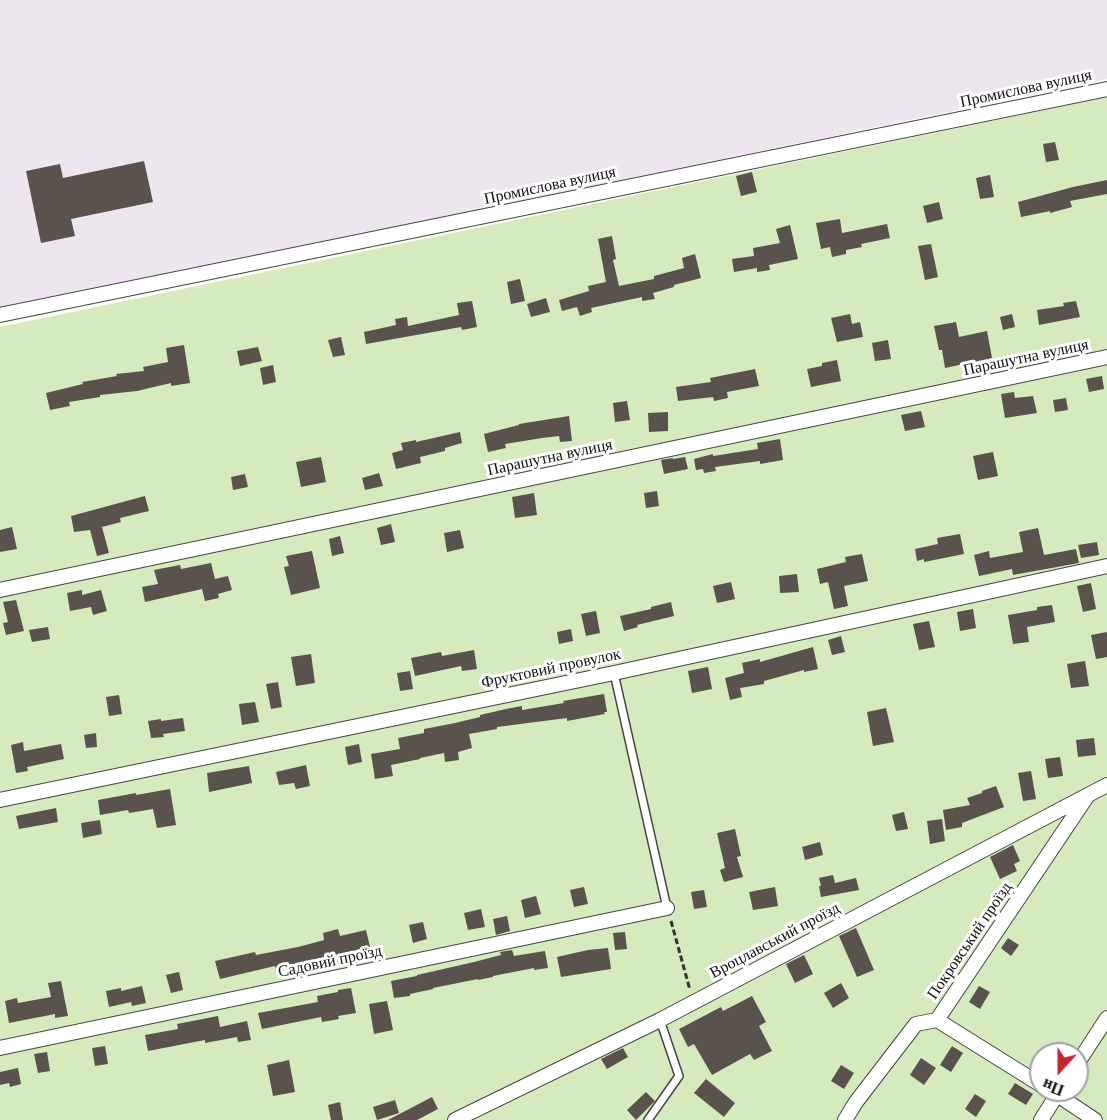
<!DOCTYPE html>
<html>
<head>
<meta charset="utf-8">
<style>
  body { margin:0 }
  #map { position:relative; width:1107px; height:1120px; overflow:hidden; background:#fffdf5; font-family:"Times New Roman",serif }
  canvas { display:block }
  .north { position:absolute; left:1029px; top:1042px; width:60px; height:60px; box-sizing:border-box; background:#fff; border:2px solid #a0a0a0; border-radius:50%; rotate:201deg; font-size:16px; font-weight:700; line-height:24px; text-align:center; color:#111 }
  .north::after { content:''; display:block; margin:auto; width:21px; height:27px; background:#c4262e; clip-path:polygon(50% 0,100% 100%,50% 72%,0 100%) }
</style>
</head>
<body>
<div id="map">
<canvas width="1107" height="1120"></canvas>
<div class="north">Пн</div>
</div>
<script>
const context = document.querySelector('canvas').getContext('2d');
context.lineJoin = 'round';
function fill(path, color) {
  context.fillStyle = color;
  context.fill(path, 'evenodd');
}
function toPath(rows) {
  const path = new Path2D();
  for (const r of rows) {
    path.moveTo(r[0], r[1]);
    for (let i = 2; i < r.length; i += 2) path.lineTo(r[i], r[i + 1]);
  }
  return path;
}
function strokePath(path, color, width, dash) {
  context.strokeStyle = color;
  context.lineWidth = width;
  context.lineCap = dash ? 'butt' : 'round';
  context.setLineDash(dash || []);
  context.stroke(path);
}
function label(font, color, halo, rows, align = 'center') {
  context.font = font + ' "Times New Roman",serif';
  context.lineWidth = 6;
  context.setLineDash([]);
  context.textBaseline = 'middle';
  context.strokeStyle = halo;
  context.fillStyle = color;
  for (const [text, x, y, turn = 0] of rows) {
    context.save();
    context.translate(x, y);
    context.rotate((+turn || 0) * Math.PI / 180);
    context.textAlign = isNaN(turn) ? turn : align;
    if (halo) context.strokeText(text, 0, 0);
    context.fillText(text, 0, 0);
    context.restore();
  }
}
const industrial = toPath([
  [0,0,1107,0,1107,79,0,309]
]);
const green = toPath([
  [1107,97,1107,1120,0,1120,0,327],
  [1041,1054,1077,1054,1077,1090,1041,1090]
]);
const building = toPath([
  [1055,142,1059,160,1046,162,1043,144],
  [144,161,153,202,71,219,75,236,41,243,26,171,60,164,63,178],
  [752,172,757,192,741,196,736,176],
  [990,175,994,197,980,199,976,178],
  [1107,180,1107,194,1070,201,1072,207,1050,213,1050,211,1021,217,1018,202,1073,187],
  [939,202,943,219,927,223,923,206],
  [840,219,842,233,887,224,890,238,861,244,862,247,846,250,846,254,832,257,830,247,821,249,816,223],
  [790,225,798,259,769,265,770,270,757,272,757,268,734,272,732,259,754,256,753,248,780,243,776,229],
  [612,236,616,259,613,260,619,286,654,279,654,276,684,268,682,258,695,254,701,278,674,285,674,287,653,293,655,299,642,301,642,297,591,308,592,312,580,316,577,307,562,311,559,300,589,291,588,286,606,282,598,239],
  [931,244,938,277,925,280,918,246],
  [520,279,525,301,511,304,507,282],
  [546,298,550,312,531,317,527,304],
  [472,301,477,327,462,330,461,327,366,344,364,332,396,325,395,319,407,317,408,326,459,315,457,303],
  [1076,301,1080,317,1039,325,1037,310,1064,306,1063,303],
  [850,314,852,324,860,322,863,337,837,342,831,318],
  [1012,314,1015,327,1003,330,1000,317],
  [956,322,959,337,987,331,992,358,945,368,942,350,939,350,934,326],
  [341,337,345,355,333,357,328,340],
  [888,340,891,359,875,361,872,343],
  [184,345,190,383,171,386,171,383,137,391,100,395,100,397,69,402,70,406,50,410,46,393,83,384,82,382,117,376,116,374,144,371,143,367,168,362,166,348],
  [258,347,262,361,240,366,237,351],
  [837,360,841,381,811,387,807,369,822,366,822,363],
  [273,365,276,382,263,385,260,368],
  [755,369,759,386,727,392,728,398,714,401,713,397,678,401,676,387,711,382,710,378],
  [1102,376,1104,389,1089,392,1086,379],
  [1014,392,1015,398,1033,396,1037,413,1005,418,1001,394],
  [1066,398,1068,410,1055,412,1053,400],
  [627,401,630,420,615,422,613,403],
  [921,411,925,427,905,431,901,415],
  [668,412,668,431,649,432,648,413],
  [569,416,572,441,560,442,559,436,542,438,505,444,506,448,488,452,484,434,519,425,519,424],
  [460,432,462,443,445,448,445,451,420,457,421,463,396,469,392,453,403,450,401,443,416,440,416,442],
  [780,439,783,460,760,464,760,461,715,467,716,471,704,473,703,469,696,470,694,459,713,454,713,456,758,449,757,443],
  [993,452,998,476,978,480,973,456],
  [321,457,326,482,301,487,296,462],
  [685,457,688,469,664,474,661,460,673,458,673,459],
  [379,473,383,486,365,490,362,478],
  [245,474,248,487,233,490,231,477],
  [657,491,659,506,646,508,644,493],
  [534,493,537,515,515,518,512,497],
  [145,496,149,511,120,518,121,522,102,527,109,553,97,556,90,530,74,532,71,516],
  [391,524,395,542,381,545,377,528],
  [12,527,17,549,0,552,0,530],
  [1038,528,1044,555,1076,549,1079,563,1013,575,1012,569,979,576,974,555,989,551,990,558,1023,552,1019,532],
  [460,530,464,548,447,552,444,533],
  [960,534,964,554,924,562,924,559,917,561,915,549,938,544,937,538],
  [340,536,344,553,332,556,329,539],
  [1097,542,1099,555,1081,558,1078,545],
  [312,551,320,588,291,595,284,567,289,566,286,556],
  [862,554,868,581,844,586,848,606,834,609,828,582,820,584,817,569,846,562,845,557],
  [211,563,215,579,228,576,232,590,218,594,219,598,205,601,202,589,145,602,142,587,158,584,154,570,180,565,181,569],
  [797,574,799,592,780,593,779,576],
  [731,582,735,599,717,603,713,586],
  [1091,583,1096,609,1083,612,1077,586],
  [82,590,82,595,101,590,107,611,93,615,91,607,70,611,67,593],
  [16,600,24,631,6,635,3,623,8,622,3,602],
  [671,602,674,616,637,625,638,627,624,631,620,616,651,609,651,607],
  [1052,605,1055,622,1027,627,1029,642,1013,644,1008,615,1037,610,1037,607],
  [973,609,976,628,960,631,957,612],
  [596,611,600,633,586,636,581,614],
  [929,621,935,647,919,650,913,624],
  [48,627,50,639,32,642,29,630],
  [571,629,573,641,559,644,557,632],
  [1107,632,1107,657,1096,659,1091,635],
  [841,636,845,652,832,655,828,640],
  [813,647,818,669,804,672,804,670,764,681,764,684,740,688,742,697,730,700,725,678,744,673,742,663,760,659,760,662],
  [474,650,477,669,462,671,461,666,415,676,411,658,441,652,442,656],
  [311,654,315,683,296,686,291,657],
  [1085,661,1089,686,1071,688,1067,664],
  [708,667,712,689,692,693,688,671],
  [410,671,413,689,400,691,397,673],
  [278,682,282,707,271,709,266,684],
  [604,694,607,712,604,712,605,714,567,721,567,718,497,727,497,729,469,734,472,748,458,752,459,760,445,762,444,753,420,758,420,759,391,765,393,776,375,779,371,754,400,749,398,738,424,733,424,729,455,723,480,717,480,715,506,709,522,706,522,710,564,703,563,701],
  [119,695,122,714,109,716,106,697],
  [255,702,259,722,242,725,239,704],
  [886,708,894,742,873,746,867,712],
  [183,718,185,731,163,734,164,737,151,738,148,721,161,719,161,721],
  [96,733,97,747,86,748,84,735],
  [1094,738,1096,755,1078,757,1076,740],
  [23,742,24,751,61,744,64,759,27,767,28,771,16,773,11,745],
  [359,744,362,762,348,765,345,747],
  [1060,757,1063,776,1048,778,1045,759],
  [306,765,310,786,296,789,294,783,279,785,276,772],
  [249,766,252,783,209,792,207,773],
  [1031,771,1036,799,1023,801,1018,773],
  [996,786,1004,807,962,823,962,827,946,830,943,810,970,805,967,798,982,793,982,791],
  [170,789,176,825,157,828,153,809,129,813,128,810,100,815,98,800,136,793,136,795],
  [56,808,58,822,19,829,16,816],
  [904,812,908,829,896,831,892,815],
  [942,819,945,841,930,844,927,821],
  [100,820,102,834,83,838,81,823],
  [735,829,741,856,737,857,743,877,724,882,720,870,725,868,717,833],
  [820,842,823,855,805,860,802,847],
  [1013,845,1020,861,1014,864,1017,871,1000,879,990,857],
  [833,875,835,883,856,878,859,890,821,897,819,886,821,886,819,878],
  [584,887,588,904,574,907,570,890],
  [775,887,778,906,753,910,749,892],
  [704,890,707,907,694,909,691,892],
  [536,896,541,914,525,918,521,900],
  [481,909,485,927,468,930,464,913],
  [507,916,510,931,496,935,493,919],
  [423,922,427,939,413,943,409,925],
  [856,928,874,970,857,977,839,936],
  [338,929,340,936,366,930,370,947,344,953,346,961,331,964,329,957,276,970,275,966,220,979,215,961,255,952,256,955,298,947,324,940,323,933],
  [625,932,627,949,615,950,613,933],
  [1008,938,1019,945,1011,956,1001,948],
  [608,948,611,969,561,977,557,957,588,950],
  [512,950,514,956,545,951,548,968,534,970,534,968,493,976,493,977,478,980,478,979,433,988,433,989,410,994,410,996,394,998,391,981,417,976,417,975,474,962,501,955,500,952],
  [804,955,813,974,795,983,786,964],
  [179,972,183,990,171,993,166,975],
  [61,981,68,1016,55,1018,55,1014,9,1023,5,1001,17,998,18,1003,51,997,48,983],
  [841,983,849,998,833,1008,824,993],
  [142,986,146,1003,132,1006,131,1002,109,1007,106,991,121,988,121,991],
  [979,986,990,992,980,1009,969,1002],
  [351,988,356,1013,338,1016,339,1019,322,1022,321,1017,262,1029,258,1013,318,1002,317,996,338,992,338,990],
  [752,996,766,1022,759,1026,772,1051,754,1060,750,1054,712,1075,694,1044,688,1047,679,1029,721,1007,723,1011],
  [387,1001,393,1030,374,1034,369,1004],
  [218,1016,220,1027,247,1021,251,1040,238,1042,237,1037,205,1043,205,1040,148,1051,145,1035,178,1029,177,1024],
  [105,1046,108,1064,95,1066,92,1048],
  [952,1046,963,1053,951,1072,940,1065],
  [623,1048,628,1057,607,1069,601,1059],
  [47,1052,50,1071,38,1073,34,1054],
  [921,1058,936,1068,924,1085,910,1075],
  [289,1060,295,1092,273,1096,267,1065],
  [841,1065,854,1073,844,1089,831,1081],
  [18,1068,21,1084,10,1087,9,1083,0,1085,0,1072],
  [706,1079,735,1103,724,1117,694,1093],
  [1015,1083,1033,1094,1026,1105,1008,1094],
  [646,1092,655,1101,636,1120,627,1110],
  [975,1094,986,1101,976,1117,965,1109],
  [432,1097,438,1109,417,1120,388,1120],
  [395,1100,399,1113,377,1120,373,1107],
  [340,1102,343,1120,331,1120,328,1105]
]);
const path = toPath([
  [671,921,690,990]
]);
const service = toPath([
  [614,673,667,908],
  [648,1120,679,1076,660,1020]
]);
const minor = toPath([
  [0,315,1107,89],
  [0,590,1107,357],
  [0,800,614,673,1107,566],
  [937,1020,1041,1085],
  [0,1048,667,908],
  [1077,1064,1107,1018],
  [1050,1090,1095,1120],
  [455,1120,660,1020,1107,785],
  [845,1120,856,1102,916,1024,937,1020,1088,795],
  [1041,1120,1060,1090]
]);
const streetNames = [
  ["Промислова вулиця",1026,89,-12],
  ["Промислова вулиця",550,186,-12],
  ["Парашутна вулиця",1026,358,-12],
  ["Парашутна вулиця",550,458,-12],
  ["Фруктовий провулок",551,669,-12],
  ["Вроцлавський проїзд",775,941,-28],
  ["Покровський проїзд",970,941,-56],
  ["Садовий проїзд",330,962,-12]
];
fill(industrial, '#eee6ef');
fill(green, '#d5ebbd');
fill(building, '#5a524d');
strokePath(service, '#444', 10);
strokePath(minor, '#444', 16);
strokePath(path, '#333', 3, [6, 3]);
strokePath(service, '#fff', 7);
strokePath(minor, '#fff', 14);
label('16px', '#111', '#fff', streetNames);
</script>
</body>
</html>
